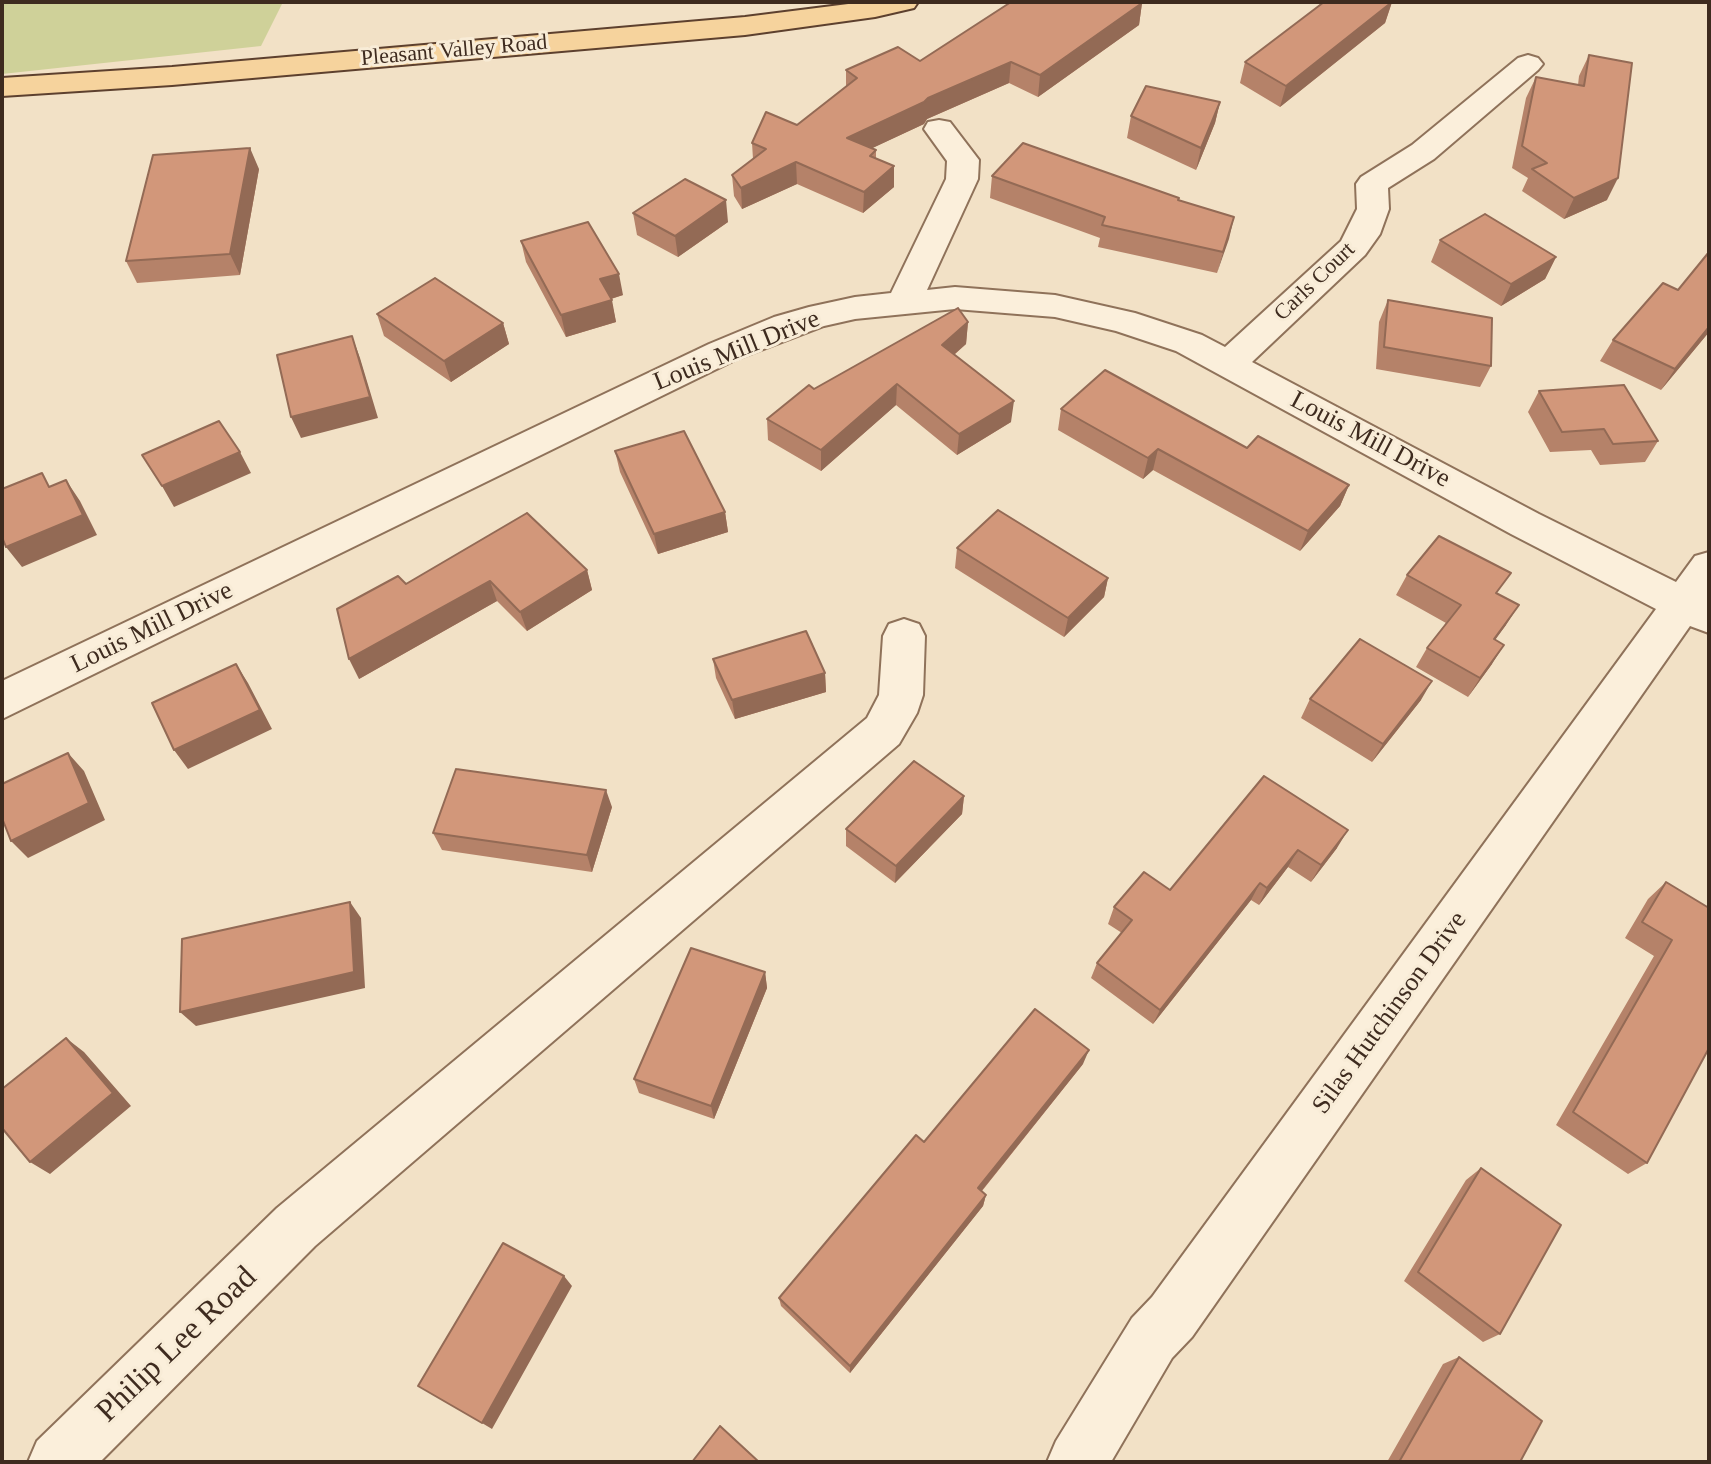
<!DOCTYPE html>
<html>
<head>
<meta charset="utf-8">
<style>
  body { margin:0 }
  #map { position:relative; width:1711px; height:1464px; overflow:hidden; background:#f2e1c6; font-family:"Times New Roman",serif }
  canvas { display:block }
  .frame { position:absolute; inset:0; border:4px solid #3e2b1f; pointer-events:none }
</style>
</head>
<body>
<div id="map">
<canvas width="1711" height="1464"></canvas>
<div class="frame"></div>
</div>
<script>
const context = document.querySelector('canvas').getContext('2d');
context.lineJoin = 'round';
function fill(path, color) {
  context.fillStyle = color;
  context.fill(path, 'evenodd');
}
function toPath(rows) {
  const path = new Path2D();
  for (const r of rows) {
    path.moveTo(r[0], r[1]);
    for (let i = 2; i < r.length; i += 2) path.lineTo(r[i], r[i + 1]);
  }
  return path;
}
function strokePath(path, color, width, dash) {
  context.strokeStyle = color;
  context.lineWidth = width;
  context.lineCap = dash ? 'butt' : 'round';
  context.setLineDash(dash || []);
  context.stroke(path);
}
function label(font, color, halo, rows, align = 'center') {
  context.font = font + ' "Times New Roman",serif';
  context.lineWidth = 6;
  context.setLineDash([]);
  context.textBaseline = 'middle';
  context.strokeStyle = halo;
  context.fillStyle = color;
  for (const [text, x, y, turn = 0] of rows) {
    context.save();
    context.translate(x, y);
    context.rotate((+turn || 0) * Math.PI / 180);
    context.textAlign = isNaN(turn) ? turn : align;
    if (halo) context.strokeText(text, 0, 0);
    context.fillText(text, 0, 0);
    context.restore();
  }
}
const green = toPath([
  [2,2,283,2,261,46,2,74]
]);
const minor = toPath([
  [1528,55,1538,58,1543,64,1538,70,1434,159,1388,188,1389,209,1380,234,1365,255,1252,362,1539,514,1676,582,1695,556,1709,552,1709,633,1690,626,1192,1337,1172,1358,1111,1462,1047,1462,1056,1441,1132,1318,1152,1297,1656,609,1511,534,1176,351,1116,331,1055,317,955,309,855,319,824,326,735,360,2,719,2,681,709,344,774,317,809,307,855,297,891,293,946,179,947,161,924,129,928,122,939,120,950,122,979,160,978,179,927,290,955,287,1055,295,1135,313,1202,335,1225,347,1341,241,1357,209,1356,184,1361,177,1412,145,1518,58,1528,55],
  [904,619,919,624,925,636,923,695,917,713,899,744,315,1246,100,1462,28,1462,37,1441,277,1208,867,718,879,695,883,636,889,624,904,619]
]);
const major = toPath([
  [864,2,918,2,914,8,875,17,745,35,172,85,2,96,2,78,172,67,745,17,864,2]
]);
const wall = toPath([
  [1144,2,1142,3,1139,25,1038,97,1009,83,927,119,924,124,872,148,876,150,876,158,894,187,863,213,797,184,742,209,734,196,732,175,753,159,752,143,797,125,846,86,846,70,920,61],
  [1392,2,1385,23,1280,107,1240,83,1245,62],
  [1589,55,1607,200,1564,219,1522,191,1528,178,1512,168,1526,98,1536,77,1578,85,1579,76],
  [1220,102,1215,123,1196,170,1127,138,1131,116],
  [259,169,240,275,137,283,126,261],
  [992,176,1179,200,1234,217,1217,273,1098,247,1100,238,990,198],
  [633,213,728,222,678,257,637,235],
  [1440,240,1556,257,1545,279,1501,306,1431,262],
  [521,241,623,295,611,299,616,322,566,337,526,262],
  [1388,300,1491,366,1480,387,1376,369,1379,322],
  [377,314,503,323,509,344,451,382,384,336],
  [968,322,966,344,954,355,1011,422,957,455,896,405,821,471,768,440,767,419,814,389],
  [1709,332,1661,390,1600,361,1613,340],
  [1539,391,1658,441,1645,462,1600,465,1591,450,1550,452,1528,412],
  [1061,409,1247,448,1349,485,1340,506,1300,551,1153,470,1143,479,1058,430],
  [615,451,725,512,728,532,658,554,620,472],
  [957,548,1108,578,1104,597,1064,637,955,568],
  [587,570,592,590,527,631,497,601,359,679,406,584],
  [1407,575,1498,594,1506,625,1495,639,1492,664,1468,697,1416,667,1427,648,1446,623,1396,595],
  [713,659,825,673,826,692,735,719,716,678],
  [1310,699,1421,700,1372,762,1301,718],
  [1264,776,1337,848,1311,882,1288,867,1259,905,1251,900,1153,1024,1091,978,1097,963,1122,933,1108,924,1114,907,1170,890],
  [964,796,962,814,895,883,846,846,846,829],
  [612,807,592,872,442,850,433,833],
  [1666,882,1709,908,1647,1163,1628,1174,1556,1125,1654,956,1625,938,1648,899],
  [765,972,767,988,714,1119,639,1093,634,1079],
  [1083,1064,982,1191,986,1195,983,1206,850,1373,781,1306,779,1298,924,1142],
  [1481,1168,1500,1334,1483,1342,1404,1281,1466,1180],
  [1459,1357,1520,1462,1387,1462,1443,1364]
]);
const shadedWall = toPath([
  [1392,2,1385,23,1280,107,1286,86],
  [1142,3,1139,25,1038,97,1040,75],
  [1011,62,1009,83,927,119,924,124,847,160,847,138,928,98],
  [1220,102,1215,123,1196,170,1201,148],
  [250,148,259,169,240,275,230,254],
  [796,162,797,184,742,209,741,188],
  [894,166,894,187,863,213,864,192],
  [1618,178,1607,200,1564,219,1574,198],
  [726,200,728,222,678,257,675,236],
  [1234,217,1229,239,1217,273,1223,252],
  [1556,257,1545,279,1501,306,1511,284],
  [619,274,623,295,604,301,600,279],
  [612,300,616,322,566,337,561,315],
  [968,322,966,344,941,366,942,345],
  [503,323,509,344,451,382,444,361],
  [1709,327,1709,332,1661,390,1675,369],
  [352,336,360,358,378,418,301,438,291,417],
  [897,384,896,405,821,471,821,450],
  [1014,401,1011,422,957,455,959,434],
  [1158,449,1153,470,1143,479,1148,458],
  [240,452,251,473,174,507,162,486],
  [66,480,80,501,97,535,22,567,6,547],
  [1349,485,1340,506,1300,551,1308,531],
  [725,512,728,532,658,554,654,534],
  [587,570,592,590,527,631,520,612],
  [1108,578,1104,597,1064,637,1068,618],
  [490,581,497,601,359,679,349,659],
  [1519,605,1506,625,1482,658,1494,639],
  [1504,645,1492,664,1468,697,1480,678],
  [236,664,248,683,272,729,188,769,174,750],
  [825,673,826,692,735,719,732,700],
  [1432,681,1421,700,1372,762,1383,744],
  [68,753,84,771,105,820,28,858,11,841],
  [606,790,612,807,592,872,587,855],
  [964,796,962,814,895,883,896,866],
  [1348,830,1337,848,1311,882,1321,865],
  [1298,850,1288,867,1259,905,1267,888],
  [1260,883,1251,900,1153,1024,1160,1010],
  [350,902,361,918,365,988,196,1026,180,1012],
  [765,972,767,988,714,1119,711,1106],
  [66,1038,84,1052,131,1106,50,1174,30,1162],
  [1089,1050,1083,1064,975,1199,978,1188],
  [986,1195,983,1206,850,1373,850,1366],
  [564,1276,572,1286,492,1429,482,1423]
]);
const building = toPath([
  [1011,2,1140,2,1142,3,1040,75,1011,62,928,98,924,102,847,138,876,150,870,156,894,166,864,192,796,162,741,188,732,175,766,149,752,143,766,112,797,125,857,78,846,70,898,47,920,61,1011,2],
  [1324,2,1392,2,1286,86,1245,62,1324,2],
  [1589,55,1632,63,1618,178,1574,198,1532,169,1547,163,1522,146,1536,77,1584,86,1589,55],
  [1146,86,1220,102,1201,148,1131,116,1146,86],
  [1023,143,1179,198,1178,200,1234,217,1223,252,1102,225,1105,217,992,176,1023,143],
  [250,148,230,254,126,261,153,155,250,148],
  [685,179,726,200,675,236,633,213,685,179],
  [1485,214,1556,257,1511,284,1440,240,1485,214],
  [588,222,619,274,600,279,612,300,561,315,521,241,588,222],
  [1709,252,1709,327,1675,369,1613,340,1663,283,1678,290,1709,252],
  [435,278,503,323,444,361,377,314,435,278],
  [1388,300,1492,318,1491,366,1384,347,1388,300],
  [958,308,968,322,942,345,1014,401,959,434,897,384,821,450,767,419,809,385,814,389,958,308],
  [352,336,370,397,291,417,277,355,352,336],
  [1105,370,1247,448,1258,436,1349,485,1308,531,1158,449,1148,458,1061,409,1105,370],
  [1624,385,1658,441,1613,444,1604,429,1562,432,1539,391,1624,385],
  [219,421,240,452,162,486,142,455,219,421],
  [684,431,725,512,654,534,615,451,684,431],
  [42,473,49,487,66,480,83,515,6,547,2,537,2,489,42,473],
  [998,510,1108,578,1068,618,957,548,998,510],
  [527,513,587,570,520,612,490,581,349,659,337,609,398,576,406,584,527,513],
  [1439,536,1511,573,1496,593,1519,605,1494,639,1504,645,1480,678,1427,648,1461,605,1407,575,1439,536],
  [806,631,825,673,732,700,713,659,806,631],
  [1360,639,1432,681,1383,744,1310,699,1360,639],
  [236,664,260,710,174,750,152,703,236,664],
  [68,753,89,803,11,841,2,818,2,784,68,753],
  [914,761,964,796,896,866,846,829,914,761],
  [456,769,606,790,587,855,433,833,456,769],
  [1264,776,1348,830,1321,865,1298,850,1267,888,1260,883,1160,1010,1097,963,1132,920,1114,907,1144,872,1170,890,1264,776],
  [1666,882,1709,908,1709,1048,1647,1163,1573,1112,1672,940,1642,922,1666,882],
  [350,902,354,972,180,1012,182,939,350,902],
  [691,948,765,972,711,1106,634,1079,691,948],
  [1035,1009,1089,1050,978,1188,986,1195,850,1366,779,1298,916,1135,924,1142,1035,1009],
  [66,1038,113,1093,30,1162,2,1128,2,1089,66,1038],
  [1481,1168,1561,1225,1500,1334,1418,1272,1481,1168],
  [503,1243,564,1276,482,1423,418,1386,503,1243],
  [1459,1357,1542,1421,1520,1462,1399,1462,1459,1357],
  [720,1426,759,1462,692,1462,720,1426]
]);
const farStreetnames = [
  ["Pleasant Valley Road",454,51,-5],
  ["Carls Court",1315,282,-44]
];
const streetNames = [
  ["Louis Mill Drive",737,351,-22],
  ["Louis Mill Drive",1370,440,28],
  ["Louis Mill Drive",152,628,-26],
  ["Silas Hutchinson Drive",1390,1013,-54]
];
const nearStreetnames = [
  ["Philip Lee Road",177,1345,-44]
];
fill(green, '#cfd199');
strokePath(minor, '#8f725a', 4);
strokePath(major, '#5d402e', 4);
fill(minor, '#fbefdb');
fill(major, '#f6d39d');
fill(wall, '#b58269');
fill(shadedWall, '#936a55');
fill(building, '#d2977a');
strokePath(building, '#936a55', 2);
label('22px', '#3e2b1f', '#f8ecd7', farStreetnames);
label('26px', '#3e2b1f', '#f8ecd7', streetNames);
label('32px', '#3e2b1f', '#f8ecd7', nearStreetnames);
</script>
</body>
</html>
